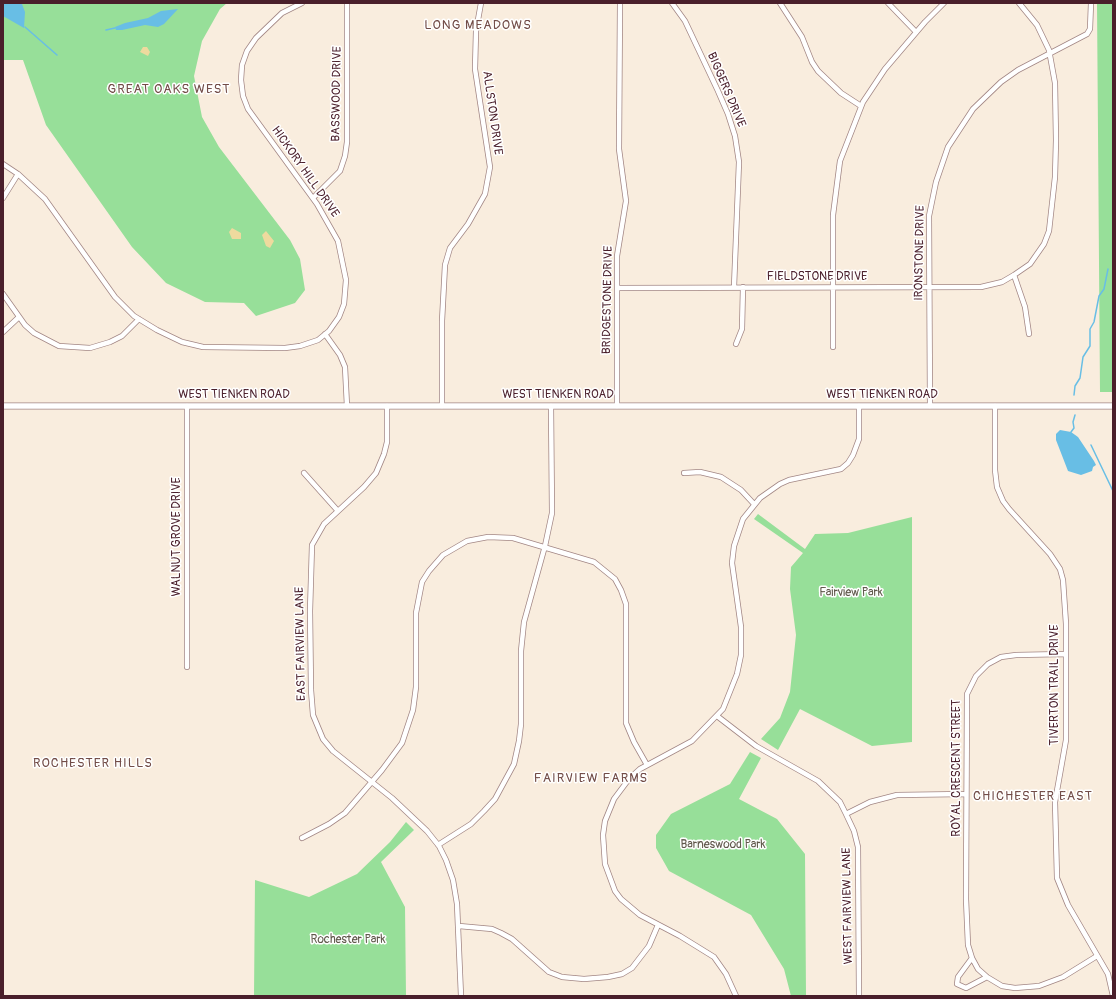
<!DOCTYPE html>
<html>
<head>
<meta charset="utf-8">
<style>
  body { margin:0 }
  #map { position:relative; width:1116px; height:999px; overflow:hidden; background:#f9edde; font-family:Pangolin,sans-serif }
  canvas { display:block }
  .frame { position:absolute; inset:0; border:4px solid #4a1f2b; pointer-events:none }
</style>
</head>
<body>
<div id="map">
<canvas width="1116" height="999"></canvas>
<div class="frame"></div>
</div>
<script>
const context = document.querySelector('canvas').getContext('2d');
context.lineJoin = 'round';
function fill(path, color) {
  context.fillStyle = color;
  context.fill(path, 'evenodd');
}
function toPath(rows) {
  const path = new Path2D();
  for (const r of rows) {
    path.moveTo(r[0], r[1]);
    for (let i = 2; i < r.length; i += 2) path.lineTo(r[i], r[i + 1]);
  }
  return path;
}
function strokePath(path, color, width, dash) {
  context.strokeStyle = color;
  context.lineWidth = width;
  context.lineCap = dash ? 'butt' : 'round';
  context.setLineDash(dash || []);
  context.stroke(path);
}
function label(font, color, halo, rows, align = 'center') {
  context.font = font + ' Pangolin,sans-serif';
  context.lineWidth = 3;
  context.setLineDash([]);
  context.textBaseline = 'middle';
  context.strokeStyle = halo;
  context.fillStyle = color;
  for (const [text, x, y, turn = 0] of rows) {
    context.save();
    context.translate(x, y);
    context.rotate((+turn || 0) * Math.PI / 180);
    context.textAlign = isNaN(turn) ? turn : align;
    if (halo) context.strokeText(text, 0, 0);
    context.fillText(text, 0, 0);
    context.restore();
  }
}
const green = toPath([
  [3,3,227,3,220,9,202,41,194,76,202,117,219,147,290,240,300,259,305,290,295,303,256,316,244,303,205,302,166,283,132,247,46,125,23,60,3,60],
  [1097,3,1113,3,1113,392,1100,392],
  [758,514,805,549,815,534,848,533,912,517,912,742,872,746,800,709,778,750,761,739,780,718,790,692,796,635,790,589,791,567,803,553,754,519],
  [750,752,761,758,739,799,777,819,805,854,806,996,791,996,784,969,751,915,669,871,656,848,656,835,671,814,730,784],
  [406,822,414,830,381,862,405,907,406,996,254,996,255,880,309,897,357,874,390,842]
]);
const sand = toPath([
  [143,47,147,47,150,52,148,56,140,52],
  [232,228,241,233,241,239,232,239,229,232],
  [266,231,274,241,270,248,266,246,262,235]
]);
const water = toPath([
  [3,3,22,4,25,12,24,28,3,16],
  [178,9,164,24,158,27,145,25,122,30,116,30,115,27,125,23,148,18,161,11],
  [1060,430,1071,432,1078,437,1094,461,1096,465,1093,467,1092,471,1081,475,1068,471,1056,440,1056,434]
]);
const stream = toPath([
  [25,27,57,55],
  [106,30,115,28],
  [1074,395,1075,386,1080,378,1083,357,1090,346,1090,329,1094,322,1099,296,1104,289,1108,269],
  [1071,432,1074,428,1073,422,1075,415],
  [1091,445,1113,491]
]);
const minor = toPath([
  [672,3,685,21,718,91,728,114,735,136,739,162,734,287],
  [780,3,802,37,812,62,818,71,841,93,861,106],
  [888,3,916,32],
  [3,164,18,174,45,199,115,297,134,316,157,330,182,342,203,347,285,348,300,346,318,340,329,331,339,317,344,304,346,280,338,241,317,204,248,109,243,96,241,80,242,65,247,51,256,38,282,13,302,3],
  [3,198,18,174],
  [313,198,340,171,345,156,347,142,347,3],
  [1014,275,1025,307,1029,334],
  [617,288,981,287,1002,282,1014,275,1030,264,1044,244,1049,231,1055,177,1056,140,1055,83,1049,50,1037,25,1019,3],
  [3,294,25,325,34,333,59,346,90,348,110,342,122,336,139,319],
  [3,332,19,317],
  [325,334,340,355,345,367,347,406],
  [736,344,742,329,743,287],
  [833,347,833,215,840,161,863,102,885,69,925,22,944,3],
  [187,406,187,667],
  [387,406,387,442,384,454,376,473,364,487,324,524,312,545,310,611,311,690,313,715,323,739,333,751,392,798,427,831,439,846,446,860,453,880,457,904,461,996],
  [442,406,442,321,445,265,450,248,468,224,485,194,490,167,475,69,476,31,481,3],
  [617,406,617,256,626,201,619,149,620,3],
  [930,406,929,216,936,182,948,147,973,109,1001,82,1018,70,1087,34,1090,29,1091,3],
  [995,406,995,470,997,487,1003,501,1009,509,1050,554,1060,569,1063,580,1066,624,1066,740,1055,802,1057,878,1068,905,1108,974,1113,996],
  [304,473,338,511],
  [684,473,700,472,721,477,741,490,754,504],
  [1066,654,1016,655,1001,657,988,664,976,676,967,694,966,899,968,945,972,958,978,969,987,977,1002,986,1015,988,1039,986,1063,977,1097,956],
  [717,716,756,746,818,781,840,802,846,814,854,831,858,847,859,996],
  [846,814,870,802,897,795,966,794],
  [302,838,329,824,345,813,382,770,402,743,413,710,416,687,416,613,422,582,429,571,443,555,467,541,488,537,513,538,594,562,615,579,621,590,626,604,626,723,634,742,647,765],
  [438,845,471,824,484,811,495,799,514,764,519,741,521,724,521,651,524,622,545,546,552,513,551,406],
  [459,926,492,929,501,933,512,939,549,972,562,977,584,979,608,977,622,974,632,968,649,946,658,925],
  [972,958,958,977,957,984,966,988,987,977],
  [736,996,726,974,714,957,680,936,640,915,621,899,615,891,605,864,603,835,605,821,614,799,629,779,640,769,692,741,723,709,737,674,741,655,741,627,732,563,734,546,743,519,760,498,780,484,789,480,841,469,848,463,853,455,859,439,859,406]
]);
const tertiary = toPath([
  [3,406,1113,406]
]);
const streetNames = [
  ["BIGGERS DRIVE",726,90,67],
  ["BASSWOOD DRIVE",337,94,-89],
  ["ALLSTON DRIVE",492,113,82],
  ["HICKORY HILL DRIVE",305,172,55],
  ["IRONSTONE DRIVE",920,253,-89],
  ["FIELDSTONE DRIVE",817,277],
  ["BRIDGESTONE DRIVE",608,300,-89],
  ["WEST TIENKEN ROAD",234,395],
  ["WEST TIENKEN ROAD",558,395],
  ["WEST TIENKEN ROAD",882,395],
  ["WALNUT GROVE DRIVE",177,537,-90],
  ["EAST FAIRVIEW LANE",301,644,-91],
  ["TIVERTON TRAIL DRIVE",1055,685,-90],
  ["ROYAL CRESCENT STREET",957,768,-90],
  ["WEST FAIRVIEW LANE",848,906,-91]
];
const parkNames = [
  ["Fairview Park",851,593],
  ["Barneswood Park",723,845],
  ["Rochester Park",348,940]
];
const neighbourhoodNames = [
  ["LONG MEADOWS",478,26],
  ["GREAT OAKS WEST",169,90],
  ["ROCHESTER HILLS",93,764],
  ["FAIRVIEW FARMS",591,779],
  ["CHICHESTER EAST",1033,797]
];
fill(green, '#97df99');
fill(sand, '#eeda9e');
fill(water, '#68bee5');
strokePath(stream, '#68bee5', 1.5);
strokePath(minor, '#a28684', 6);
strokePath(tertiary, '#a28684', 7);
strokePath(minor, '#fff', 4.5);
strokePath(tertiary, '#fff', 5.5);
label('12px', '#4a1f2b', '#fff', streetNames);
label('12px', '#61594c', '#fff', parkNames);
context.letterSpacing = '1px';
label('13px', '#724c47', '#fff', neighbourhoodNames);
context.letterSpacing = '0px';
</script>
</body>
</html>
